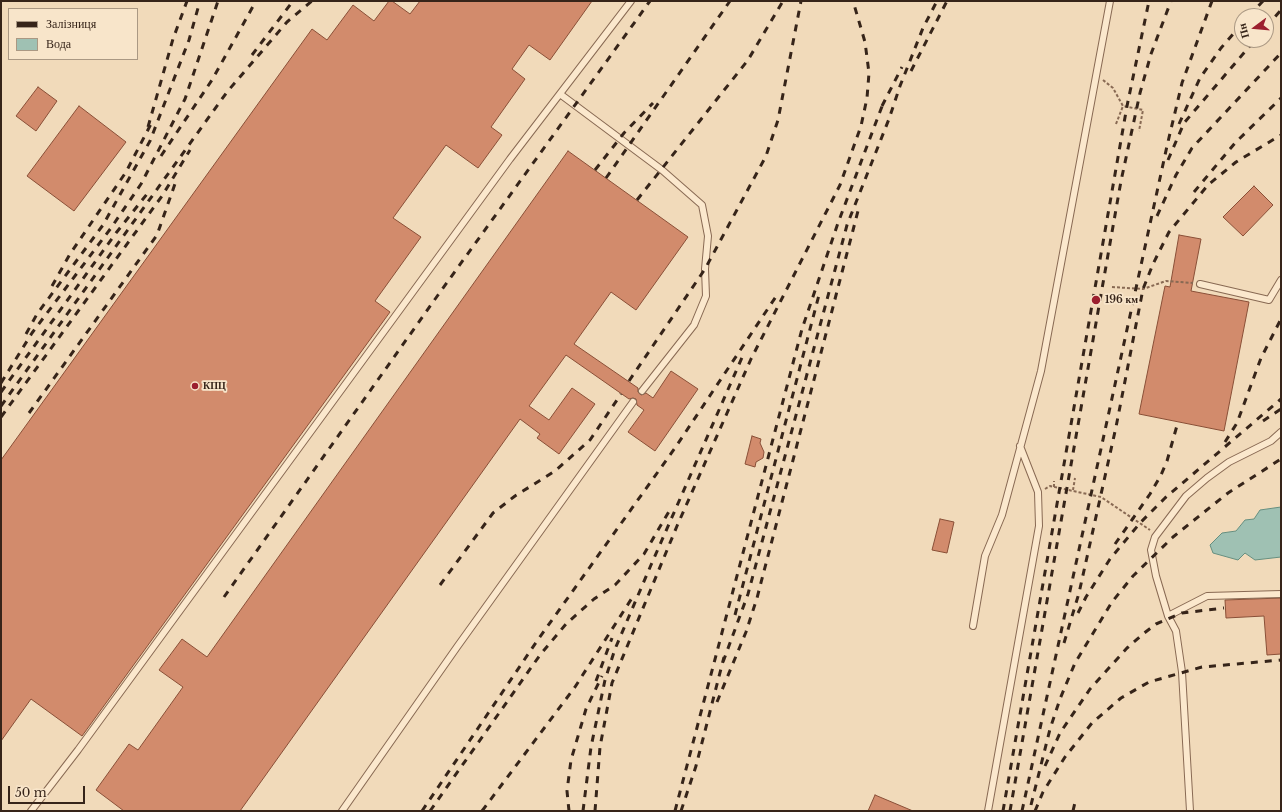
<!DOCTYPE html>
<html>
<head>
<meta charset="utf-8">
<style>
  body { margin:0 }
  #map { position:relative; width:1282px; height:812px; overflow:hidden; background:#f1daba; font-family:"Libre Baskerville",serif }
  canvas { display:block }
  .frame { position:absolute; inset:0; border:2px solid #362419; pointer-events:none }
  .legend { position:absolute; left:8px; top:8px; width:130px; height:52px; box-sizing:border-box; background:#f8e5ca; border:1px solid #aa9883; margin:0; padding:5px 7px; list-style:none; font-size:12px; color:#362419 }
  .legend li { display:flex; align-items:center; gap:8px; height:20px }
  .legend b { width:20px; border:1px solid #aa9883 }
  .north { position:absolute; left:1234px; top:8px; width:40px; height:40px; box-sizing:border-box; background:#f8e5ca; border:1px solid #aa9883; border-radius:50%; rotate:254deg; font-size:11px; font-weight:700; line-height:16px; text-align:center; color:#362419 }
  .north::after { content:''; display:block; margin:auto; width:14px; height:18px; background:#9c1f2e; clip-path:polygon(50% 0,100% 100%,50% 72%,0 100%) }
  .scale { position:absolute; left:8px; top:786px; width:77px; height:18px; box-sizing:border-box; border:2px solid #362419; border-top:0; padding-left:5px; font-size:12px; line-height:14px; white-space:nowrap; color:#362419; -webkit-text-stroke:3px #f8e5ca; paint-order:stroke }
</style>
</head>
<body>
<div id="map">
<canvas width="1282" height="812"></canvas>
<div class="frame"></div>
<ul class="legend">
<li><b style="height:5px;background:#362419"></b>Залізниця</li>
<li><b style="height:11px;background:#9fc1b3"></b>Вода</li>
</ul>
<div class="north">Пн</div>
<div class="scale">50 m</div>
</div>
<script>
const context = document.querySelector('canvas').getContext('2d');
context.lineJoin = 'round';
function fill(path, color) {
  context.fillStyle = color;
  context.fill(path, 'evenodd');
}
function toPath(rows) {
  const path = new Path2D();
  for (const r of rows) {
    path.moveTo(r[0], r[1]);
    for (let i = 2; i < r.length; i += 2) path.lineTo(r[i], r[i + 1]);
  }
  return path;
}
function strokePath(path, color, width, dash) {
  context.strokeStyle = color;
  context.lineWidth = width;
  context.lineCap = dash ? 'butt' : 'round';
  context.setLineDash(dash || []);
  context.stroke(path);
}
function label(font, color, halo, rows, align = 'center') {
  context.font = font + ' "Libre Baskerville",serif';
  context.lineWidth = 3.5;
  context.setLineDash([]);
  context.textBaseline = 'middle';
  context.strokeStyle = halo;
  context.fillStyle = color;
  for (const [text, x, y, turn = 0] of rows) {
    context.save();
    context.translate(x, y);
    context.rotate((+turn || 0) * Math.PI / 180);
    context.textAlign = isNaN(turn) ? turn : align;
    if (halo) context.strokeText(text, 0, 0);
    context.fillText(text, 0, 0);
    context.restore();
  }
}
const water = toPath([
  [1281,507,1281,557,1255,560,1245,553,1238,560,1213,553,1210,545,1222,533,1236,531,1245,520,1254,519,1260,510,1281,507]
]);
const building = toPath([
  [389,1,392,1,410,14,420,1,592,1,550,60,529,45,512,69,525,79,491,127,502,135,478,168,446,145,393,218,421,237,375,301,390,312,82,736,31,699,1,741,1,460,312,29,327,40,353,5,374,21,389,1],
  [38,87,57,101,36,131,16,116,38,87],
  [79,106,126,142,74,211,27,176,79,106],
  [568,151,688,237,636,310,611,292,574,344,638,388,638,392,641,395,646,393,653,398,671,371,698,389,655,451,628,432,644,410,637,405,636,399,633,398,629,399,566,355,529,406,549,420,572,388,595,404,559,454,537,438,540,434,520,419,240,811,124,811,96,790,129,744,138,750,183,687,159,670,182,639,207,657,568,151],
  [1254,186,1273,205,1243,236,1223,217,1254,186],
  [1179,235,1201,239,1191,291,1249,302,1224,431,1139,414,1165,286,1170,287,1179,235],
  [752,436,761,439,760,443,764,452,763,458,756,462,755,467,745,464,752,436],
  [940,519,954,522,947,553,932,550,940,519],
  [1281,598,1281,654,1267,655,1264,616,1226,618,1225,600,1281,598],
  [875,795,913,811,868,811,875,795]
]);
const path = toPath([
  [1103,80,1113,88,1123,106,1143,110,1139,131],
  [1116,124,1123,106],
  [1112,287,1143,289,1166,281,1193,283],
  [1054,487,1054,481],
  [1045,489,1050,486,1101,497,1150,530],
  [1073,490,1075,478]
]);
const service = toPath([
  [560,94,662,170,702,205,708,236,705,269,706,296,694,325,642,391],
  [1200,284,1269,300,1281,280],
  [1168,616,1207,596,1281,594],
  [973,626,985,556,1002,515,1041,371,1110,1],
  [31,811,78,750,510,159,631,1],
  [342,811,457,647,633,402],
  [988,811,1039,526,1038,492,1020,446],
  [1190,811,1182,672,1176,631,1168,616,1156,576,1151,550,1155,537,1186,496,1207,478,1229,462,1271,441,1281,432]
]);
const rail = toPath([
  [1249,16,1263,1],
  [1266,27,1281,10],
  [252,55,293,1],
  [911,71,947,1],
  [882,106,902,67],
  [1179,124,1200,78,1221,48,1242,24],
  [148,127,173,39,187,1],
  [161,156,212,80,256,1],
  [1168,160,1184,123,1255,40],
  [595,170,624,133,653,103],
  [606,178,730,1],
  [1194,192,1235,143,1281,98],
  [637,200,748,60,783,1],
  [1157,216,1176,175,1192,148,1281,53],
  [52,286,70,254,126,172,152,122],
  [26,334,37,314,103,225,150,141,189,40,200,1],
  [629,381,705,269,766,156,778,120,801,1],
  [1,383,32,333,111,228,141,184,185,99,218,1],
  [1,392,116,233,147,194],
  [1,406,227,92,287,22,312,1],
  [29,413,157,235,176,181],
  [1,417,162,196,190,150],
  [1263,421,1281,409],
  [1225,442,1237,423,1261,358,1281,319],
  [1115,544,1150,494,1161,475,1167,461,1178,422],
  [440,585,493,513,515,496,555,471,590,440,621,394],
  [224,597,438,295,650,1],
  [1078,613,1086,597,1110,559,1140,523,1165,498,1281,399],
  [735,615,820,291],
  [1064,643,1079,593,1116,427,1143,289,1153,264,1169,232,1208,185,1236,162,1281,135],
  [723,662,748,594,847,225,889,119,900,86,923,28,937,1],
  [596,681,612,638],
  [717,702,746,632,757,598,858,211],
  [1045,766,1060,733,1090,689,1127,648,1143,634,1156,624,1182,613,1224,608],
  [1031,805,1050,729,1060,699,1075,663,1112,602,1133,576,1173,537,1228,493,1281,459],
  [422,811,537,641,675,448,779,292],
  [430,811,540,655,566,624,594,599,615,585,644,554,671,508],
  [482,811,575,687,632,598],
  [569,811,567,791,571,760,586,709,602,676],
  [583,811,591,747,605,680,615,649,651,565,744,353],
  [595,811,600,747,612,683,677,526,751,359,840,185,861,126,867,98,869,73,865,42,853,1],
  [675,811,802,329,838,223,884,101],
  [681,811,696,766,724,657],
  [1003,811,1127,106,1149,1],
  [1010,811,1121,181,1140,93,1151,54,1171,1],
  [1022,811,1167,146,1182,83,1212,1],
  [1035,811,1043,792,1065,757,1092,723,1121,698,1149,682,1202,667,1281,660],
  [1073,811,1076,798]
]);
const markers = [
  [1096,300,5,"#9c1f2e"],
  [195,386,4,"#9c1f2e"]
];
const poiNames = [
  ["196 км",1105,300],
  ["КПЦ",203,386]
];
fill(water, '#9fc1b3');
strokePath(water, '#668f80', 1);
fill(building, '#d28b6c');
strokePath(building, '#894f37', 1);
strokePath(service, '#886953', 8);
strokePath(path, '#886953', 2, [3, 2]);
strokePath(service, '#fbe8cd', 6);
strokePath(rail, '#362419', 3, [7, 7]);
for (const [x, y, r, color] of markers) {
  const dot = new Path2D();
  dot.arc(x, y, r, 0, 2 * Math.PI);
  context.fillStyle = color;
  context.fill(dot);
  strokePath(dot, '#f8e5ca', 1.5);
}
label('bold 10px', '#362419', '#f8e5ca', poiNames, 'left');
</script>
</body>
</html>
